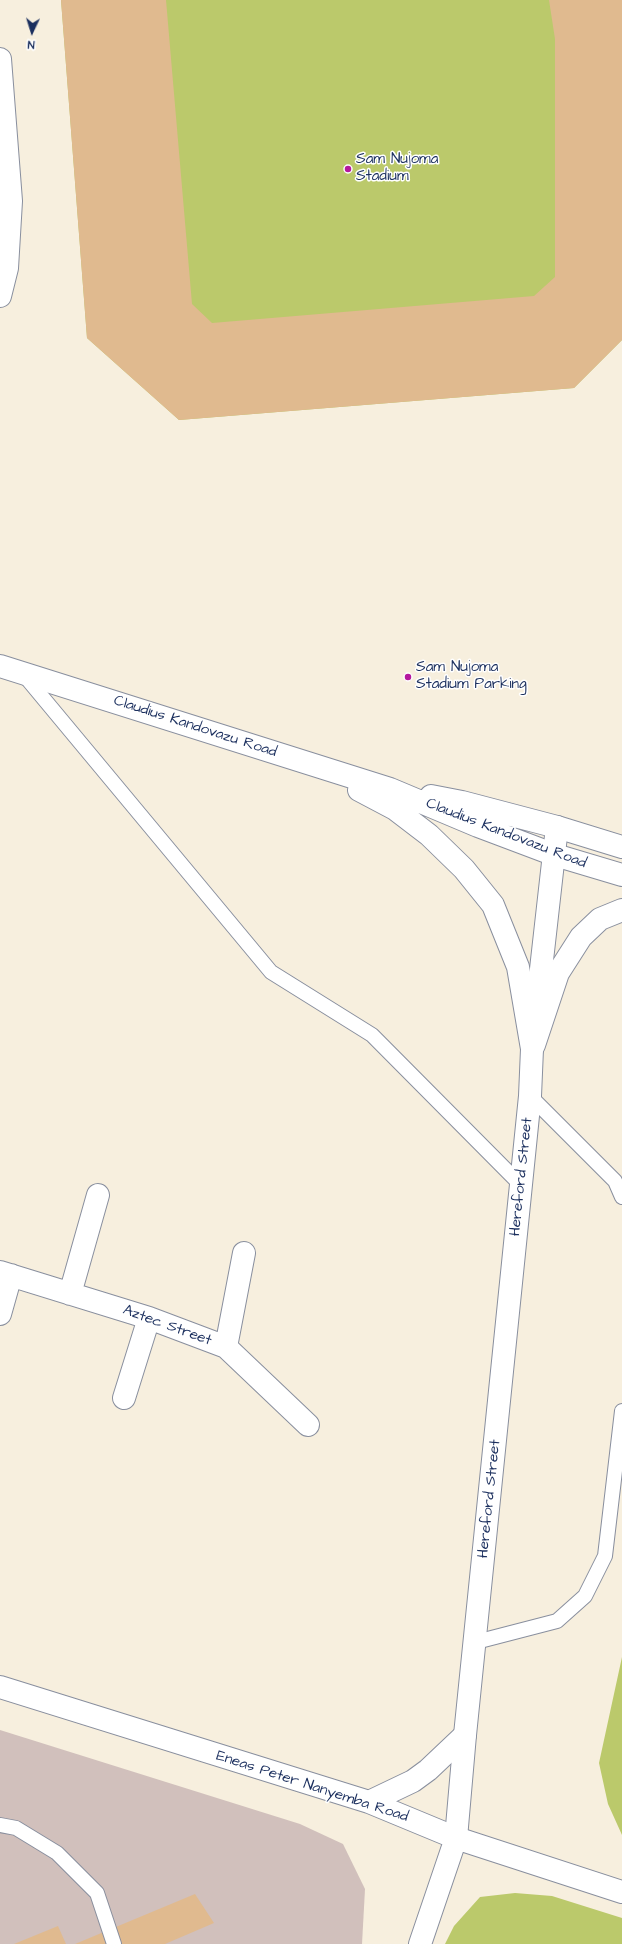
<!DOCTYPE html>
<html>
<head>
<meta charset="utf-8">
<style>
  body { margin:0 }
  #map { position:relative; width:622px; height:1944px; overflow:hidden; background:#f7efde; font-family:"Architects Daughter",sans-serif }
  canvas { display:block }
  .north { position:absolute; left:12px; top:12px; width:40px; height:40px; -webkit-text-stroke:3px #fff; paint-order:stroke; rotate:184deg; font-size:11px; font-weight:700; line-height:16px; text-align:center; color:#1b2f5e }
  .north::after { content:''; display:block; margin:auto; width:14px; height:18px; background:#1b2f5e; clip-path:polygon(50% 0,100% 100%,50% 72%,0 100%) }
</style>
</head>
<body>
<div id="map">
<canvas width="622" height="1944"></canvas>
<div class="north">N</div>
</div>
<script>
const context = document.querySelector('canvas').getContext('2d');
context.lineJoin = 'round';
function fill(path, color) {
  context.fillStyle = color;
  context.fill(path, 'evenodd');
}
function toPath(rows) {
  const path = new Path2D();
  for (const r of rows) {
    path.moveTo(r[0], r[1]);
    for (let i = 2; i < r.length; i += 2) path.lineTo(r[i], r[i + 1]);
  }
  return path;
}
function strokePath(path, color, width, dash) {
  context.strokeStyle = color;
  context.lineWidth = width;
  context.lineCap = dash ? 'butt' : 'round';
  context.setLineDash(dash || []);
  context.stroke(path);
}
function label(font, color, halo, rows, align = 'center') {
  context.font = font + ' "Architects Daughter",sans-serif';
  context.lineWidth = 3;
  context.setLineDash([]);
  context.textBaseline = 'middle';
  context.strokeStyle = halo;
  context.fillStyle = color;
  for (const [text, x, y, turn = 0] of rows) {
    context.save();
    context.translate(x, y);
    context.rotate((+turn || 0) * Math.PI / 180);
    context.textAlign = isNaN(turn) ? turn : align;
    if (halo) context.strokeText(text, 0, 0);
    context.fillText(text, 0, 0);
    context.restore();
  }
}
const industrial = toPath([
  [0,1730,300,1824,343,1844,365,1889,362,1944,0,1944]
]);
const green = toPath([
  [61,0,622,0,622,340,574,388,179,420,87,338],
  [622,1657,622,1835,608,1804,599,1763],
  [515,1893,552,1896,622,1918,622,1944,445,1944,454,1926,480,1897]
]);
const building = toPath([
  [61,0,166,0,192,304,212,323,534,296,555,277,555,39,549,0,622,0,622,340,574,388,179,420,87,338],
  [195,1894,214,1923,165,1944,75,1944],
  [58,1926,66,1944,14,1944]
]);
const service = toPath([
  [24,675,271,972,372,1035,521,1185],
  [530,1096,615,1181,622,1197],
  [476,1642,557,1621,585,1596,605,1556,622,1411],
  [0,1825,16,1828,57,1853,97,1893,114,1944]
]);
const minor = toPath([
  [0,59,11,201,7,268,0,296],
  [0,1272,149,1318,226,1347,308,1425],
  [70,1294,98,1195],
  [0,1314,11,1275],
  [226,1347,244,1253],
  [124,1398,149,1318],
  [456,1838,465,1735,530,1096,532,1049,557,827]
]);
const tertiary = toPath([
  [0,666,390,789,478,826,555,855,622,875],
  [359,790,395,809,429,835,464,869,493,905,518,967,532,1049],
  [431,796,462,802,557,827,622,847],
  [534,1045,558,973,581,937,600,919,622,910]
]);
const secondary = toPath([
  [0,1687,369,1802,456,1838,622,1892],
  [369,1802,413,1781,428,1770,465,1735],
  [420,1944,456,1838]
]);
const markers = [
  [348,169,4,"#b5179e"],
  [408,677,4,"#b5179e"]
];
const poiNames = [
  ["Sam Nujoma",356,160],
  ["Stadium",356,177],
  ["Sam Nujoma",416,668],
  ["Stadium Parking",416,685]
];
const streetNames = [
  ["Claudius Kandovazu Road",195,727,18],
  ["Claudius Kandovazu Road",506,834,21],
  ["Hereford Street",522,1177,-84],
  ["Aztec Street",167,1326,20],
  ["Hereford Street",490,1499,-84],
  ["Eneas Peter Nanyemba Road",312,1787,18]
];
fill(industrial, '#d1c0bc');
fill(green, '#bbc96b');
fill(building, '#e0ba8f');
strokePath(service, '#898f9e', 16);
strokePath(minor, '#898f9e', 24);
strokePath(tertiary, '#898f9e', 24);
strokePath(secondary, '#898f9e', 24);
strokePath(service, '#fff', 14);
strokePath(minor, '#fff', 22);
strokePath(tertiary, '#fff', 22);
strokePath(secondary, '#fff', 22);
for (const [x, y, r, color] of markers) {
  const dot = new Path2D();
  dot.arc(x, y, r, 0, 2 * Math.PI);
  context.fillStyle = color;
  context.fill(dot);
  strokePath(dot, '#fff', 1.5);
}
label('15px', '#1b2f5e', '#fff', poiNames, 'left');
label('15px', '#1b2f5e', '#fff', streetNames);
</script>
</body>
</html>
